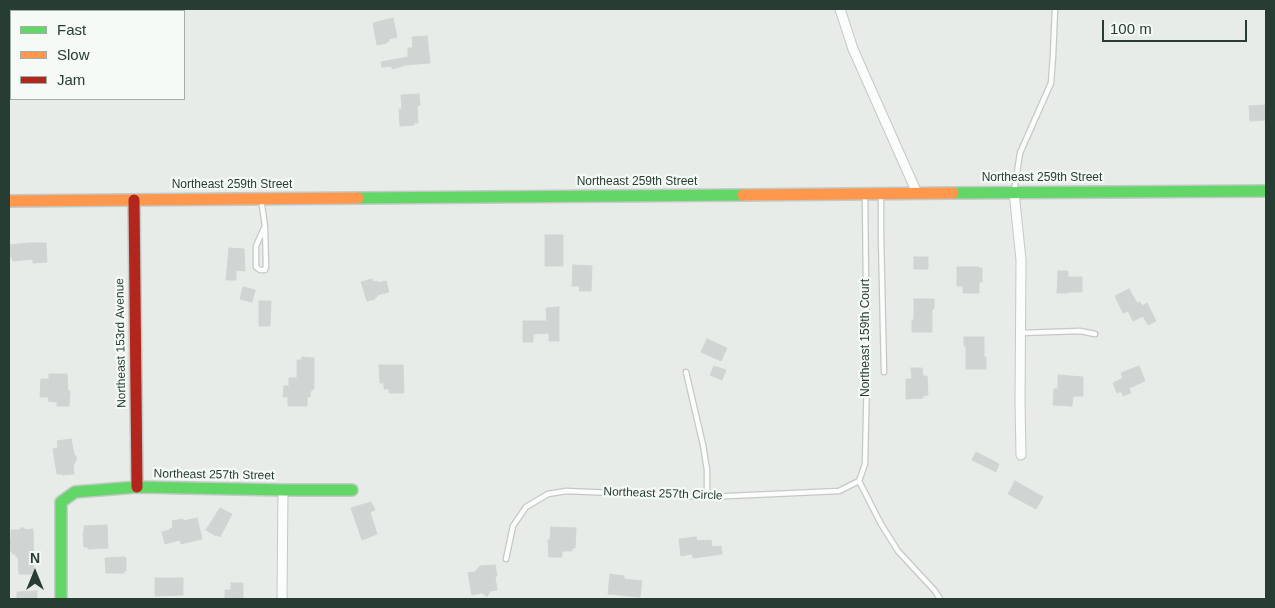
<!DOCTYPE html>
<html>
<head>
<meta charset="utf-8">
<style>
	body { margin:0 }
	#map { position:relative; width:1275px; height:608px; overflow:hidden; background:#e7ece9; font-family:Arial,sans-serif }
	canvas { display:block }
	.frame { position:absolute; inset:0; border:10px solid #273d33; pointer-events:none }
	.legend { position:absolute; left:10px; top:10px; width:175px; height:90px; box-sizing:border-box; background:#f6faf7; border:1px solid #a3aea9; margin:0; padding:6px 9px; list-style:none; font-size:15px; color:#273d33 }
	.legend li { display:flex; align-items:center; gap:10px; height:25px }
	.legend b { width:25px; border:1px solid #a3aea9 }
	.north { position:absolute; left:10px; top:548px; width:50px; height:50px; -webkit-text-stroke:4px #f6faf7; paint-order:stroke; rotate:0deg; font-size:14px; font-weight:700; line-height:20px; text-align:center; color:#273d33 }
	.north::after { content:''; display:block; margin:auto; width:18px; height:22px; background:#273d33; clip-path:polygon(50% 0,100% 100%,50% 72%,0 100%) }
	.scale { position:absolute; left:1102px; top:20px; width:145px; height:22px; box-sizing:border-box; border:2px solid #273d33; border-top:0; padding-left:6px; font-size:15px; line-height:18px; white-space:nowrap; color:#273d33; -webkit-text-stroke:4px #f6faf7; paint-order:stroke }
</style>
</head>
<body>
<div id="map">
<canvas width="1275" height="608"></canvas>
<div class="frame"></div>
<ul class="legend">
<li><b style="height:6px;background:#63d668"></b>Fast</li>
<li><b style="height:6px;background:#ff974d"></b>Slow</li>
<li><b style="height:6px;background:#b3261e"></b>Jam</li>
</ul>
<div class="north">N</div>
<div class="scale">100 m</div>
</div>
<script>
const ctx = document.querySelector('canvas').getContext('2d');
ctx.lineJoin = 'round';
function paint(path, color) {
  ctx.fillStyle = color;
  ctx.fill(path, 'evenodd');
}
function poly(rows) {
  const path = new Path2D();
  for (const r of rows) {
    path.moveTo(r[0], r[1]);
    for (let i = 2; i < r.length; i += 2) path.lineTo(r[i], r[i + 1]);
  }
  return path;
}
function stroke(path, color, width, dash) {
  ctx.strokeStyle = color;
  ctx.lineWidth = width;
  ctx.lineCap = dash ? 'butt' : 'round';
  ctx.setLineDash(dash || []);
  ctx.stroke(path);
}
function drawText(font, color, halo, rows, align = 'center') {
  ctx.font = font + ' Arial,sans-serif';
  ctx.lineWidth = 4.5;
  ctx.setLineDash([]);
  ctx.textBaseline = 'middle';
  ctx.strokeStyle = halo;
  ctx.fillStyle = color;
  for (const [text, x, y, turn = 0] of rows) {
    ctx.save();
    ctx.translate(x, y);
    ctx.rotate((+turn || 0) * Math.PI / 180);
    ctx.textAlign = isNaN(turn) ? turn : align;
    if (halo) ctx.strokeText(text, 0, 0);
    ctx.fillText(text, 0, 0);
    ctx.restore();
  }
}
const building = poly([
	[393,18,397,37,389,39,389,41,387,42,387,43,377,45,373,23,393,18],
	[427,36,430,63,403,65,403,66,392,69,392,66,382,67,381,62,408,57,408,48,413,48,412,37,427,36],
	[419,94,420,105,417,106,418,123,414,123,414,125,400,126,399,109,402,109,401,95,419,94],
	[1266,105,1266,120,1250,121,1249,106,1266,105],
	[545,235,563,235,563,266,545,266,545,235],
	[29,243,46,243,47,262,33,263,33,259,13,261,12,257,9,258,9,245,29,243],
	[229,248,244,249,245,271,236,270,236,280,226,280,229,248],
	[914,257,928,257,928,269,914,269,914,257],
	[573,265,592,266,591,291,579,291,580,286,572,286,573,265],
	[957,267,979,267,979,268,982,268,982,282,979,282,979,293,963,293,963,286,957,286,957,267],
	[1058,271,1068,271,1068,277,1082,277,1082,292,1068,292,1068,293,1057,293,1058,271],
	[372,279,373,282,377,281,377,283,386,281,389,292,377,295,377,297,375,297,375,299,367,301,361,282,372,279],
	[243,287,255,290,252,302,240,299,243,287],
	[1129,289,1137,303,1140,302,1142,306,1147,303,1156,321,1148,325,1143,316,1133,321,1128,311,1123,313,1115,296,1129,289],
	[914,299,934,299,934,309,932,309,932,332,912,332,912,320,914,320,914,299],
	[259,301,271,301,270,326,259,326,259,301],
	[559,307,559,341,549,341,549,333,533,334,533,342,523,342,523,321,547,321,546,308,559,307],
	[964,337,984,337,984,357,986,357,986,369,966,369,966,346,964,346,964,337],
	[707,339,727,348,721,361,701,352,707,339],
	[302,357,314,358,314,389,311,390,310,397,307,397,307,406,288,406,288,397,283,397,284,386,289,386,289,378,297,378,297,360,302,360,302,357],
	[379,365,403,365,404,393,389,393,389,389,384,389,384,383,380,383,379,365],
	[714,366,726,370,722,380,710,375,714,366],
	[1139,366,1145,381,1129,388,1131,393,1123,396,1121,391,1117,393,1113,383,1123,378,1121,373,1139,366],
	[911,368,922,368,923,376,927,376,928,395,923,396,923,398,906,399,906,379,912,379,911,368],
	[49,374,67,374,68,391,70,391,69,406,57,406,57,402,48,401,49,397,40,397,41,379,49,379,49,374],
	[1058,375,1083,377,1083,396,1073,396,1072,406,1053,405,1054,389,1058,389,1058,375],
	[71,439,74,454,77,458,73,466,74,474,62,475,62,474,57,474,53,449,58,448,57,441,71,439],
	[976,452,999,464,996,472,972,460,976,452],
	[1015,481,1043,497,1036,509,1008,494,1015,481],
	[371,502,375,510,370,512,377,534,362,540,351,508,371,502],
	[220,508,232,514,220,537,217,535,216,536,206,530,220,508],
	[197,518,202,539,181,544,180,540,165,544,162,532,170,530,169,529,173,528,172,521,183,519,183,521,197,518],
	[107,525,108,548,88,549,88,547,84,547,83,533,84,533,84,526,107,525],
	[551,527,576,528,575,548,572,548,572,551,562,551,562,557,549,557,548,540,550,540,551,527],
	[21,528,24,528,25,530,33,529,34,574,19,574,18,557,16,557,16,554,12,554,12,551,9,551,9,539,11,539,11,530,19,530,21,528],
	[696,537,697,541,711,540,712,547,721,546,722,554,693,558,692,554,681,556,679,539,696,537],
	[124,557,124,558,126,558,126,571,124,571,124,573,106,573,105,558,124,557],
	[495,565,497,576,495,576,497,590,490,591,487,597,482,593,472,595,468,573,475,572,480,566,495,565],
	[610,574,624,576,624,579,642,581,640,597,608,594,610,574],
	[155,578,183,578,183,595,155,596,155,578],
	[231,583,243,583,243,599,225,599,225,590,231,590,231,583],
	[37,591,37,599,17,599,17,592,37,591]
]);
paint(building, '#d0d4d2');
stroke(building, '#d0d5d2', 1);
const lane = poly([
	[1014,192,1020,153,1051,83,1053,56,1055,9],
	[881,195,881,236,884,372],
	[261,200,263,212,265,227,266,266,265,270,260,270,256,267,256,246,265,226],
	[1021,333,1080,331,1095,334],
	[686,372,703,445,707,470,707,497],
	[859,481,865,464,867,373,865,196],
	[859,481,881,524,898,551,935,591,940,599],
	[506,559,513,526,526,507,548,494,566,491,707,497,839,491,859,481]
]);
const street = poly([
	[840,9,853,49,917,193],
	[1014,192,1021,260,1020,402,1021,455],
	[282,599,283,490]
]);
const fast = poly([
	[953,193,1266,191],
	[358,198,743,195],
	[61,599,61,502,75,492,137,487,283,490,352,490]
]);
const slow = poly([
	[743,195,953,193],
	[9,201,358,198]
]);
const jam = poly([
	[134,200,137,487]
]);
stroke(lane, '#c4c9c6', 7);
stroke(street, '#c4c9c6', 11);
stroke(fast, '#c3c9c6', 14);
stroke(slow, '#c3c9c6', 14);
stroke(jam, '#c3c9c6', 14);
stroke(lane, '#fbfcfc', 4.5);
stroke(street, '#fbfcfc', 9);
stroke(fast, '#63d668', 11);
stroke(slow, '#ff974d', 11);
stroke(jam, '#b3261e', 11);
drawText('12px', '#273d33', '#f6faf7', [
	["Northeast 259th Street",1042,178],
	["Northeast 259th Street",637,182],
	["Northeast 259th Street",232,185],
	["Northeast 159th Court",866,338,-90],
	["Northeast 153rd Avenue",121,343,-91],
	["Northeast 257th Street",214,475,1],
	["Northeast 257th Circle",663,494,2]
]);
</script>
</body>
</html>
